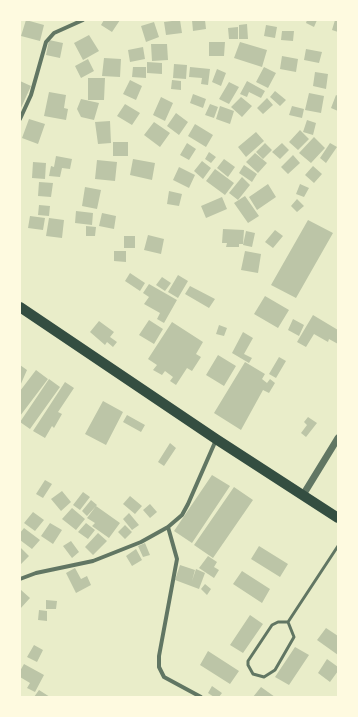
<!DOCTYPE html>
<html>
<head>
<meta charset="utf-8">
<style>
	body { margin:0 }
	#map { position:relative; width:358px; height:717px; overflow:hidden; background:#e9edc9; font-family:Karla,sans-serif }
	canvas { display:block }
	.frame { position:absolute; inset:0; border:21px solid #fefae0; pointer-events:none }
</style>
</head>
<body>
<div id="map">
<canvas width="358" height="717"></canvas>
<div class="frame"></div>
</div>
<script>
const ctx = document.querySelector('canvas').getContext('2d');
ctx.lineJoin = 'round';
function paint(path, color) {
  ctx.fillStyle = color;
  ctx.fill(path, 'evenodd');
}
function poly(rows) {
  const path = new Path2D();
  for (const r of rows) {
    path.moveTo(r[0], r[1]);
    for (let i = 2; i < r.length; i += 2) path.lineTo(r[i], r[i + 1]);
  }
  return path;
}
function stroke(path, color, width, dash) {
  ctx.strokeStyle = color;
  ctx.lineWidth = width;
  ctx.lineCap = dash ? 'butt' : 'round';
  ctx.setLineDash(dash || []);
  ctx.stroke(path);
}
paint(poly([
	[26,20,44,25,40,41,21,36],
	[104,20,120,20,112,32,101,25],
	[180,20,182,33,166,35,164,22],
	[192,20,205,20,206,29,193,31],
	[307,20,317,20,314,27,306,23],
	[335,20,338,20,338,32,332,30],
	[154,22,159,37,146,42,141,26],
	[247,24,248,39,239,39,239,25],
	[266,25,277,27,275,38,264,36],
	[238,27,238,39,229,39,228,28],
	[282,31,294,31,293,41,281,40],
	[89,35,99,51,83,60,74,43],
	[49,40,63,43,60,58,46,55],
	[209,42,225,42,224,56,209,56],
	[240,42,267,50,262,67,234,58],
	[151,44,167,44,168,60,152,61],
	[143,47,145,59,130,62,128,50],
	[306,49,322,52,319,63,304,60],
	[282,56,298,59,296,72,280,69],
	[104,58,121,59,120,77,102,76],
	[88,59,94,71,81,78,75,66],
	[147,62,162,63,162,74,147,73],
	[174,64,187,65,186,79,173,78],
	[133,67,146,67,146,78,132,77],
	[190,67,210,69,208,85,201,84,202,78,189,77],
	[264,67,276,73,268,88,256,82],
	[217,69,226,73,221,86,212,82],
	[315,72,328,74,326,89,313,86],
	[88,78,105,78,104,100,88,100],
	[130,80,142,86,136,100,123,94],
	[172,80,181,81,181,90,171,89],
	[20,81,31,86,20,110],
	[247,81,265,91,261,98,249,92,247,97,240,94],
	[229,82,239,87,229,104,219,99],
	[275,91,286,100,280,106,270,97],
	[49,92,66,95,64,108,68,109,66,120,44,116],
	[309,93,324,96,321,113,305,110],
	[193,94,206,99,203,108,190,103],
	[336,95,338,96,338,111,331,108],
	[161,97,173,103,165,121,153,115],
	[241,97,252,106,242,117,231,107],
	[267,98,273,105,263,114,257,108],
	[81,99,99,103,94,120,81,117,77,109],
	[125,104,140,113,132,125,117,116],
	[210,104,218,107,214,118,205,115],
	[220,106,234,111,230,124,216,119],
	[292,106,304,109,302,118,289,115],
	[176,113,188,122,179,135,167,126],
	[29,119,45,124,38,144,22,138],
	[307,120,316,123,313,135,303,132],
	[110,121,111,143,98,144,95,122],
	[154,122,170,133,160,147,144,135],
	[195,124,213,135,206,147,188,136],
	[300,130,309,139,298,150,289,142],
	[256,132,264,141,246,157,238,147],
	[314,137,325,148,311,163,299,153],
	[113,142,128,142,128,156,113,156],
	[187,143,196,149,189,160,180,155],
	[265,143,272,150,263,159,256,152],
	[282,143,289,150,280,159,272,152],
	[330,143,337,147,326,163,320,158],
	[209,152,216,157,211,163,205,159],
	[255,153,267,163,258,173,246,162],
	[293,155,300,163,288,174,281,167],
	[56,156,72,159,70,169,62,168,60,177,49,176,51,166,54,167],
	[133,159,155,163,152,180,130,175],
	[224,159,235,167,228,177,217,168],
	[97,160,117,162,115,181,95,179],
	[202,161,211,168,203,179,194,171],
	[33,162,46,163,45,179,32,178],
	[244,165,257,174,252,182,239,173],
	[313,166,322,174,314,183,305,175],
	[179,167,195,175,189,188,173,180],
	[215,169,234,183,225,195,206,181],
	[242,177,250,185,238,200,229,193],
	[39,182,53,183,51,197,38,196],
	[268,184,276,197,257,210,249,197],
	[300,184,309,188,304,197,296,194],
	[85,187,101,190,97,209,82,206],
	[169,191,182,194,179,206,167,204],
	[245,196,259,216,248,223,234,203],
	[222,197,227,209,206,218,201,206],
	[297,199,304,206,297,212,291,206],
	[39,205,50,206,49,216,38,215],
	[76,211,93,213,92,225,75,223],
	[102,213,116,216,114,229,99,226],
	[30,216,45,218,43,230,28,228],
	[49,218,64,220,62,238,46,236],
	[308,220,333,233,296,298,271,285],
	[86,226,96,227,95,236,86,236],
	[223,229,244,230,243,244,239,244,239,247,226,247,227,243,222,243],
	[275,230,283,236,273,248,265,242],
	[246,231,255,233,252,247,243,245],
	[148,235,164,239,161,254,144,250],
	[124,236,135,236,135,248,124,248],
	[114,251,126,251,126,262,114,261],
	[245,251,261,254,258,273,241,270],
	[130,273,145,283,140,291,125,281],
	[178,275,188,281,178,298,168,292],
	[162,277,171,283,165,291,156,285],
	[149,284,177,300,164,323,157,319,160,313,144,304,149,297,143,293],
	[190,286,215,299,209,308,185,294],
	[265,296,289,310,278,328,254,314],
	[313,315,338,330,338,344,329,339,328,342,314,334,306,347,297,342],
	[293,319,304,325,299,336,288,330],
	[149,320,163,329,154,344,139,335],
	[99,321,114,332,110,337,117,342,113,347,107,342,105,345,90,332],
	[172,322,203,342,196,354,201,357,192,371,187,368,176,385,170,381,173,377,165,371,162,375,153,370,157,365,148,359],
	[219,325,227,328,224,336,216,334],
	[243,332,253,338,244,354,252,358,249,363,232,353],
	[218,355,236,366,224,386,206,375],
	[279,357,286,361,276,378,269,374],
	[245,362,265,374,262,379,267,383,270,379,275,383,269,393,263,390,241,430,214,413],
	[20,365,27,370,20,386],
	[36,370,48,379,20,416,20,391],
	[49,379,60,387,30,429,20,422],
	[65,382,74,388,58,412,62,414,54,428,52,426,45,438,33,431],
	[103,401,123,412,106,445,85,434],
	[127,415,145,425,141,432,123,422],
	[308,417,317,423,306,437,301,433,307,425,304,422],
	[170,443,176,448,164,466,158,462],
	[212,475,230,486,192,543,174,531],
	[45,480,52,484,43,498,36,494],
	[234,487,253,500,213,558,194,545],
	[62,491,71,502,61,511,51,499],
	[83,492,90,497,80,510,73,505],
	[130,496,142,506,135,514,123,504],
	[91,500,97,505,87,516,82,511],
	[150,504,157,512,150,518,143,510],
	[96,506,120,523,109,538,92,526,95,523,87,518],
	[72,508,85,519,76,530,62,519],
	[33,512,44,520,35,531,24,523],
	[129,513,139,525,132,530,123,519],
	[50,523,62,530,53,544,41,536],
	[86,523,95,530,88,539,78,532],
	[125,525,132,532,125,539,118,532],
	[24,528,40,540,32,549,20,540,20,533],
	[98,533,107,541,93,555,85,547],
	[71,541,79,552,72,558,63,546],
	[145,543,150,555,143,557,138,546],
	[259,546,288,564,280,577,251,559],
	[20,547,29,556,20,565],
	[136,549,142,560,132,566,126,556],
	[208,556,217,562,214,567,219,570,214,578,199,568],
	[180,565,195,570,192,581,196,569,205,573,199,589,175,580],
	[75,568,81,579,87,576,91,585,76,593,66,573],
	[242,571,270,589,262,603,233,584],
	[205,584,211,589,207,595,201,589],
	[21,590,30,598,20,609,20,591],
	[46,600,57,601,56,609,46,609],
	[39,610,47,611,47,621,38,620],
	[250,615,263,624,243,653,230,645],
	[326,628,338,636,338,655,317,640],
	[34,645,43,650,37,662,27,657],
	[295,647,309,655,289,685,275,677],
	[208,651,239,671,230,684,200,665],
	[327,659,338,667,338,671,330,682,318,673],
	[24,664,44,675,35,692,27,688,30,683,20,677,20,671],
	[212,686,222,693,219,697,214,697,208,693],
	[261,687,275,697,253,697],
	[39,690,50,697,34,697]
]), '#bcc5a7');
stroke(poly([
	[278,622,288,622,294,637,275,670,264,677,253,674,248,665,248,661,272,625,278,622],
	[288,622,338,546]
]), '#617663', 3);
stroke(poly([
	[20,119,31,95,46,42,54,33,83,20],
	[168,527,177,559,159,656,159,667,164,677,201,697],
	[20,579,36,573,93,561,141,542,168,527,182,515,188,504,216,440]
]), '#617663', 4);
stroke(poly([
	[303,495,338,438]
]), '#617663', 7);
stroke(poly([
	[20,307,216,439,338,518]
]), '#344e41', 10);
</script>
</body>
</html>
